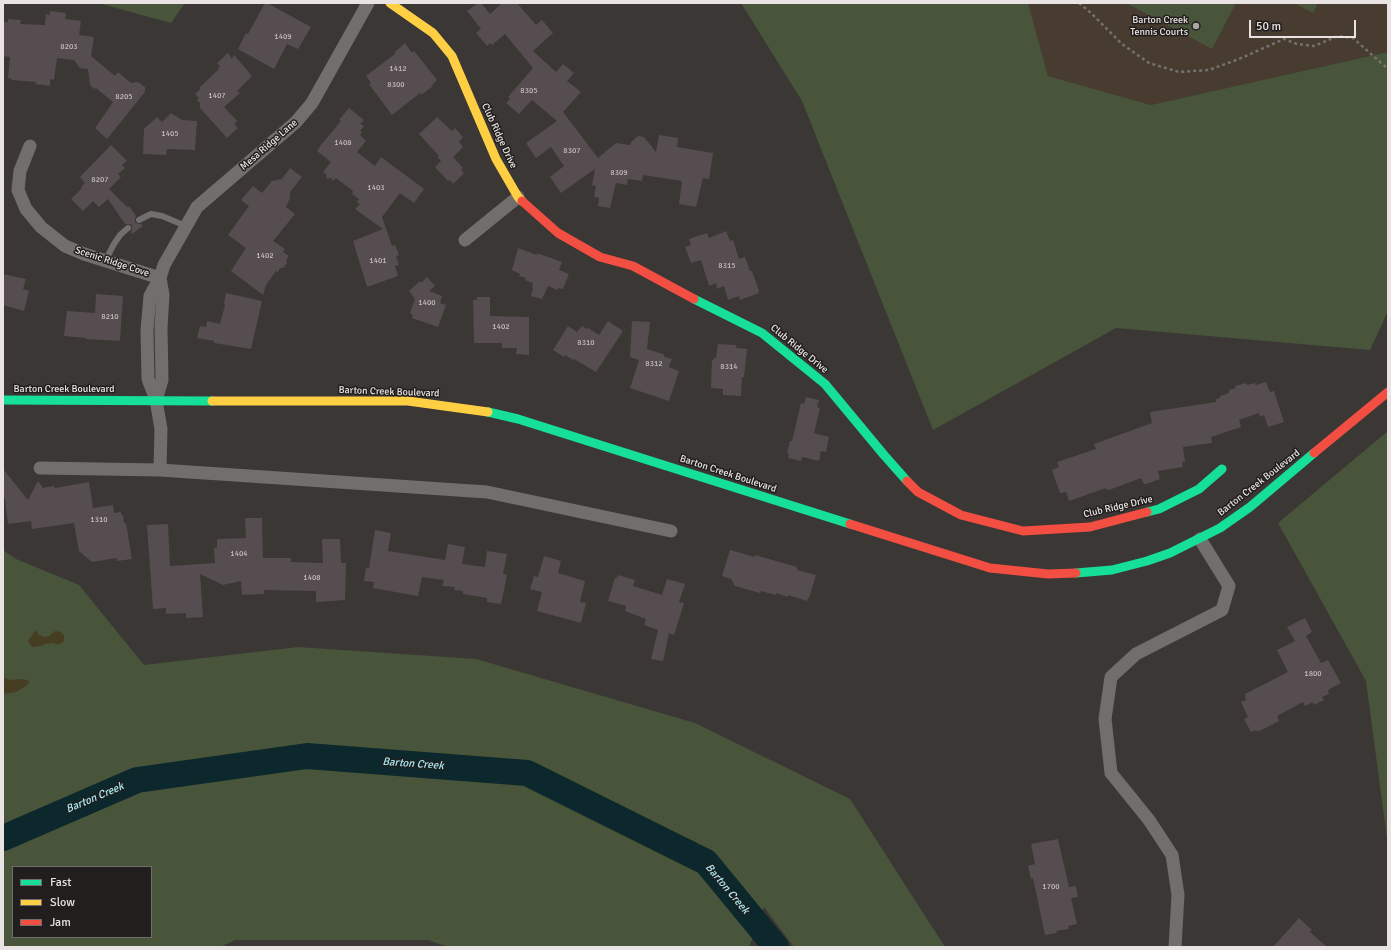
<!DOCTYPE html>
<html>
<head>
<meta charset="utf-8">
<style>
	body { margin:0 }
	#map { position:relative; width:1391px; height:950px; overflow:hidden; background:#3b3735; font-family:Signika,sans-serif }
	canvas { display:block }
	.frame { position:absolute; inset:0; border:4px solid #e9e4e3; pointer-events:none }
	.legend { position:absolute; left:12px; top:866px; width:140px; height:72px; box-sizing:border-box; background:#211e1d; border:1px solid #716d6c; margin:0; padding:5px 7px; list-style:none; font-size:12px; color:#e9e4e3 }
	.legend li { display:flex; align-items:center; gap:8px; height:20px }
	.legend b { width:20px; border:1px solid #716d6c }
	.scale { position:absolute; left:1249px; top:20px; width:107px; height:18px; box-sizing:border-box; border:2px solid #e9e4e3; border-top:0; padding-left:5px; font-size:12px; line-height:14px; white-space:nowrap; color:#e9e4e3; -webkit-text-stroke:3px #211e1d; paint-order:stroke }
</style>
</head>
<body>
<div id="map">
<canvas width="1391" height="950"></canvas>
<div class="frame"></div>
<ul class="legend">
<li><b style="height:5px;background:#16e098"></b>Fast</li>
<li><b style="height:5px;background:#ffcf43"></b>Slow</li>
<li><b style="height:5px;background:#f24e42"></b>Jam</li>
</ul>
<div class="scale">50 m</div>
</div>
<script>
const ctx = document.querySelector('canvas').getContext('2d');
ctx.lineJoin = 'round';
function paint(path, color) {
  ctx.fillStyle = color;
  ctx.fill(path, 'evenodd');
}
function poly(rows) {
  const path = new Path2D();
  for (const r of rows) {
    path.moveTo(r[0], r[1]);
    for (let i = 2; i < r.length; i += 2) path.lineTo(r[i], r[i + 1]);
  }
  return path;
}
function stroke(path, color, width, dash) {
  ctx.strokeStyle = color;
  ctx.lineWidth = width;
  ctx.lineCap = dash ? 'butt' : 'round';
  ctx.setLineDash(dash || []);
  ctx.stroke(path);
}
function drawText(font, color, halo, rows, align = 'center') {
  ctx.font = font + ' Signika,sans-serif';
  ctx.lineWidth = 3;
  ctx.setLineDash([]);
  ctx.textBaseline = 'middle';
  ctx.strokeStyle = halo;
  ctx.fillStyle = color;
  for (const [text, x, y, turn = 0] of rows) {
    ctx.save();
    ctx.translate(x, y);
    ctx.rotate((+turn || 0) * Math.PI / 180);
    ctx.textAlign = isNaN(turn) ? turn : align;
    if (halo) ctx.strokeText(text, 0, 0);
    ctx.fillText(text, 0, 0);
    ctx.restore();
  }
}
paint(poly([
	[1028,3,1388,3,1388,52,1151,105,1048,76]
]), '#473c2f');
paint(poly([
	[98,3,185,3,171,23],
	[741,3,1028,3,1048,76,1151,105,1388,52,1388,311,1370,350,1116,328,933,430,802,101],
	[1126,3,1236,3,1212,49],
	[1294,3,1318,3,1313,13],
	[1388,431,1388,846,1366,681,1278,523],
	[3,550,16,559,79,585,144,665,298,647,476,659,695,723,850,799,945,947,794,947,764,907,749,947,448,947,428,940,235,940,220,947,3,947],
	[13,867,151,867,151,937,13,937]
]), '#48553a');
paint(poly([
	[37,631,39,635,45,637,49,636,55,631,61,632,64,635,64,641,58,645,53,643,45,644,42,646,32,647,28,641,34,632],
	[3,677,10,680,21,679,27,680,30,682,26,686,16,692,3,694]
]), '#463e22');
stroke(poly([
	[3,838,137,780,307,756,527,773,706,862,776,947]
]), '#0c282c', 26);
paint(poly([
	[265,3,267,3,311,27,298,49,287,44,274,69,238,49,246,33,248,34],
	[478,3,481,3,490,14,502,3,517,3,536,25,542,20,553,33,533,51,556,72,563,64,574,73,567,81,581,92,563,112,598,158,616,143,630,145,631,142,638,136,644,137,656,152,659,135,678,138,677,147,713,153,709,179,703,178,696,207,679,204,682,181,643,175,642,181,628,179,627,185,616,183,610,208,598,206,599,198,594,197,596,186,592,185,595,169,561,193,550,177,564,166,551,147,536,158,526,143,557,121,532,100,519,114,506,103,510,99,508,97,533,68,505,34,492,45,490,43,487,46,476,33,481,29,467,11],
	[50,11,66,13,65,19,81,21,79,35,94,37,91,56,115,76,118,72,131,83,138,82,145,87,145,92,107,139,95,128,113,102,96,88,94,89,90,85,88,69,80,68,74,60,57,58,54,80,50,79,50,86,35,84,36,82,12,80,12,79,8,78,10,57,3,56,3,22,8,22,8,19,21,20,20,24,45,25,46,14,50,15],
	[405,43,412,53,414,51,437,80,432,85,433,86,421,95,420,93,392,115,369,84,371,83,366,76,395,54,394,53],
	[228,53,232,59,234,55,252,76,237,91,240,93,224,107,237,121,234,124,238,128,227,138,200,108,200,103,197,100,199,98,195,94,201,89,199,88,219,69,218,68,220,66,217,63],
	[349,108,364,120,360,124,364,126,360,131,362,132,360,135,366,141,357,152,375,166,381,157,424,189,414,203,400,193,382,217,392,246,395,245,399,255,396,256,399,265,395,266,398,276,367,287,353,241,383,229,355,209,360,204,357,202,359,199,352,194,353,191,336,178,333,181,331,178,327,179,326,174,323,172,331,162,317,151,320,146,341,121,339,120],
	[171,113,182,120,197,121,195,150,167,149,166,155,143,154,144,129,157,117,162,122],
	[437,117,452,131,455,128,463,137,459,142,463,147,453,157,463,168,461,170,464,173,453,184,450,180,448,181,435,167,441,161,437,157,439,156,419,134],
	[111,145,127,161,122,165,125,168,118,174,121,177,109,189,127,207,129,206,136,216,135,219,135,222,138,224,141,224,143,226,132,234,131,232,132,229,132,225,129,224,125,224,108,199,99,207,93,201,83,211,71,199,82,188,81,187,85,183,80,177],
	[290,168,302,177,290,192,290,198,286,207,295,214,273,241,285,249,283,252,289,256,286,260,287,263,283,268,280,268,278,272,276,271,266,285,263,295,231,271,246,248,228,235,249,206,241,200,253,186,262,193,272,181,282,179],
	[726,231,730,241,733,240,739,259,745,257,750,271,752,271,759,291,758,291,759,293,740,300,739,296,728,300,724,286,717,289,716,283,709,286,701,260,691,263,685,247,691,245,689,239,707,233,709,238],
	[518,248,537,255,537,253,562,262,559,270,569,274,563,289,558,288,558,290,548,286,542,299,531,296,533,288,532,287,533,283,525,280,526,278,519,276,520,274,512,270],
	[3,274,26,279,23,289,29,291,24,311,3,305],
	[427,277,435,286,429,291,442,296,440,303,446,305,438,327,412,318,413,315,410,313,415,299,409,291,420,281,421,283],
	[226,293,262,301,251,349,214,343,214,341,197,338,200,326,206,327,207,321,220,324,225,305,224,303],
	[96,294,123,296,120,341,86,339,86,338,64,336,67,311,95,313],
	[477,297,490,297,490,316,529,317,529,355,516,354,517,348,502,348,502,343,474,343,473,300,477,300],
	[608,321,623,331,596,372,574,359,573,360,565,355,564,357,553,350,568,326,577,332,582,326,587,329,588,328,599,335],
	[632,321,650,322,647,349,663,354,665,357,672,359,669,367,679,371,669,401,630,388,639,360,630,357],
	[718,344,736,345,736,348,747,349,744,377,742,377,741,396,723,395,723,389,711,388,712,360,713,360,714,358,716,358],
	[1266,382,1270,392,1274,391,1284,422,1268,427,1264,415,1260,417,1259,413,1239,420,1241,427,1211,437,1212,443,1183,447,1185,462,1182,462,1183,467,1158,471,1160,479,1146,484,1144,484,1141,478,1109,490,1109,489,1106,490,1106,488,1069,501,1066,492,1060,493,1052,470,1059,467,1057,462,1096,449,1094,444,1152,423,1150,412,1216,402,1216,399,1220,398,1220,396,1229,393,1229,390,1236,388,1235,386,1246,383,1247,385,1255,383,1256,385],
	[806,397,819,400,817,407,820,408,814,433,829,437,826,452,821,451,819,461,802,457,801,461,788,458,789,453,787,453,790,441,792,441,801,403,804,404],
	[3,469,28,500,38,481,43,488,54,486,55,488,89,482,93,508,113,505,114,513,121,512,121,515,123,515,124,523,126,523,132,559,117,561,117,558,92,562,79,551,74,523,32,529,31,521,8,524,5,499,3,497],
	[245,518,262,518,263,558,291,558,291,562,323,563,322,539,340,539,341,563,346,563,345,600,316,602,316,591,264,590,264,594,242,595,241,581,223,585,200,574,203,617,186,618,186,613,166,614,166,608,153,609,147,525,168,524,170,566,215,563,214,548,217,548,217,539,246,538],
	[375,530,391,533,388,551,445,560,448,544,465,547,462,564,485,567,487,551,507,554,503,574,507,575,501,604,487,602,487,598,463,594,463,591,454,590,455,587,442,586,444,580,422,577,418,596,373,588,374,582,364,581,366,568,369,568],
	[730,550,755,557,755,555,797,567,797,570,816,575,809,598,808,598,807,601,788,595,788,597,776,593,776,595,761,591,760,593,735,586,731,579,722,576],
	[544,556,561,561,558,573,585,581,580,602,586,603,581,623,537,611,542,592,530,589,534,576,538,577],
	[618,575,635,580,633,586,662,595,667,579,685,584,679,602,684,603,674,635,669,633,663,661,651,659,658,630,644,625,646,619,625,611,626,606,608,601,615,578,616,579],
	[1305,618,1312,632,1306,636,1321,663,1328,660,1341,683,1328,690,1329,694,1322,697,1324,700,1314,705,1313,702,1305,706,1303,702,1277,716,1279,721,1260,731,1259,730,1257,732,1256,730,1251,732,1244,719,1248,717,1241,702,1246,700,1245,696,1246,696,1245,694,1288,672,1277,650,1295,641,1287,627],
	[1058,839,1069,887,1076,886,1078,897,1071,898,1077,924,1068,926,1069,929,1056,931,1057,933,1045,935,1033,878,1031,879,1028,866,1035,864,1031,844],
	[1299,918,1312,930,1310,932,1327,947,1273,947]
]), '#564d50');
stroke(poly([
	[1079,3,1091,13,1122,44,1149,63,1179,72,1209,70,1239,59,1284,39,1297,44,1314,46,1338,36,1353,38,1388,69]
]), '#747271', 2.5, [3, 3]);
stroke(poly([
	[139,220,151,214,162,216,186,226],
	[105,261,114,244,120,235,128,228]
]), '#716e6d', 6);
stroke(poly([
	[30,146,20,171,18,190,26,209,41,227,65,246,84,254,160,278],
	[465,240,518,197],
	[156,400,162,380,161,328,163,295,160,278],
	[40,468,160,470,487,492,671,531],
	[160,470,161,429,156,400,148,379,147,330,150,296,160,278,164,265,197,207,296,122,312,103,368,3],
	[1175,947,1178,895,1172,855,1149,820,1111,773,1105,719,1111,677,1136,654,1222,610,1229,586,1200,539]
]), '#716e6d', 13);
stroke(poly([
	[694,299,762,333,825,384,884,455,907,481],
	[3,400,212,401],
	[488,412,518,419,850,524],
	[1147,512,1159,509,1199,489,1222,469],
	[1076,573,1112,570,1147,561,1170,553,1220,528,1250,507,1314,453]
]), '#16e098', 9);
stroke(poly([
	[390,3,433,33,452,56,496,159,518,197,522,201],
	[212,401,408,401,488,412]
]), '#ffcf43', 9);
stroke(poly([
	[522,201,558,233,600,257,633,266,694,299],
	[1314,453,1388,392],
	[907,481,918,492,961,515,1023,531,1090,527,1147,512],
	[850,524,990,568,1048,574,1076,573]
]), '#f24e42', 9);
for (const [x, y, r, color] of [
	[1196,26,4,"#aca7a6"]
]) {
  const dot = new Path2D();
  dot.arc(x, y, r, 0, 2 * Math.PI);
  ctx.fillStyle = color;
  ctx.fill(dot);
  stroke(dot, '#211e1d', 1.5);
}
drawText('8px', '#c4bebe', null, [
	["1409",283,37],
	["8203",69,47],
	["1412",398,69],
	["8300",396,85],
	["8305",529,91],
	["1407",217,96],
	["8205",124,97],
	["1405",170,134],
	["1408",343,143],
	["8307",572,151],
	["8309",619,173],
	["8207",100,180],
	["1403",376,188],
	["1402",265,256],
	["1401",378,261],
	["8315",727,266],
	["1400",427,303],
	["8210",110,317],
	["1402",501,327],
	["8310",586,343],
	["8312",654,364],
	["8314",729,367],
	["1310",99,520],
	["1404",239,554],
	["1408",312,578],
	["1800",1313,674],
	["1700",1051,887]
]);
drawText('10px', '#e9e4e3', '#211e1d', [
	["Barton Creek",1188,20],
	["Tennis Courts",1188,32]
], 'right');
drawText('10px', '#e9e4e3', '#211e1d', [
	["Club Ridge Drive",499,136,65],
	["Mesa Ridge Lane",269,145,-41],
	["Scenic Ridge Cove",112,262,18],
	["Club Ridge Drive",799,349,39],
	["Barton Creek Boulevard",64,389],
	["Barton Creek Boulevard",389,392,2],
	["Barton Creek Boulevard",728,474,18],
	["Barton Creek Boulevard",1259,483,-38],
	["Club Ridge Drive",1118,507,-13]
]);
drawText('italic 11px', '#a4ebf9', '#211e1d', [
	["Barton Creek",413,764,4],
	["Barton Creek",95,798,-23],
	["Barton Creek",727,889,50]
]);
</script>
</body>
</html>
